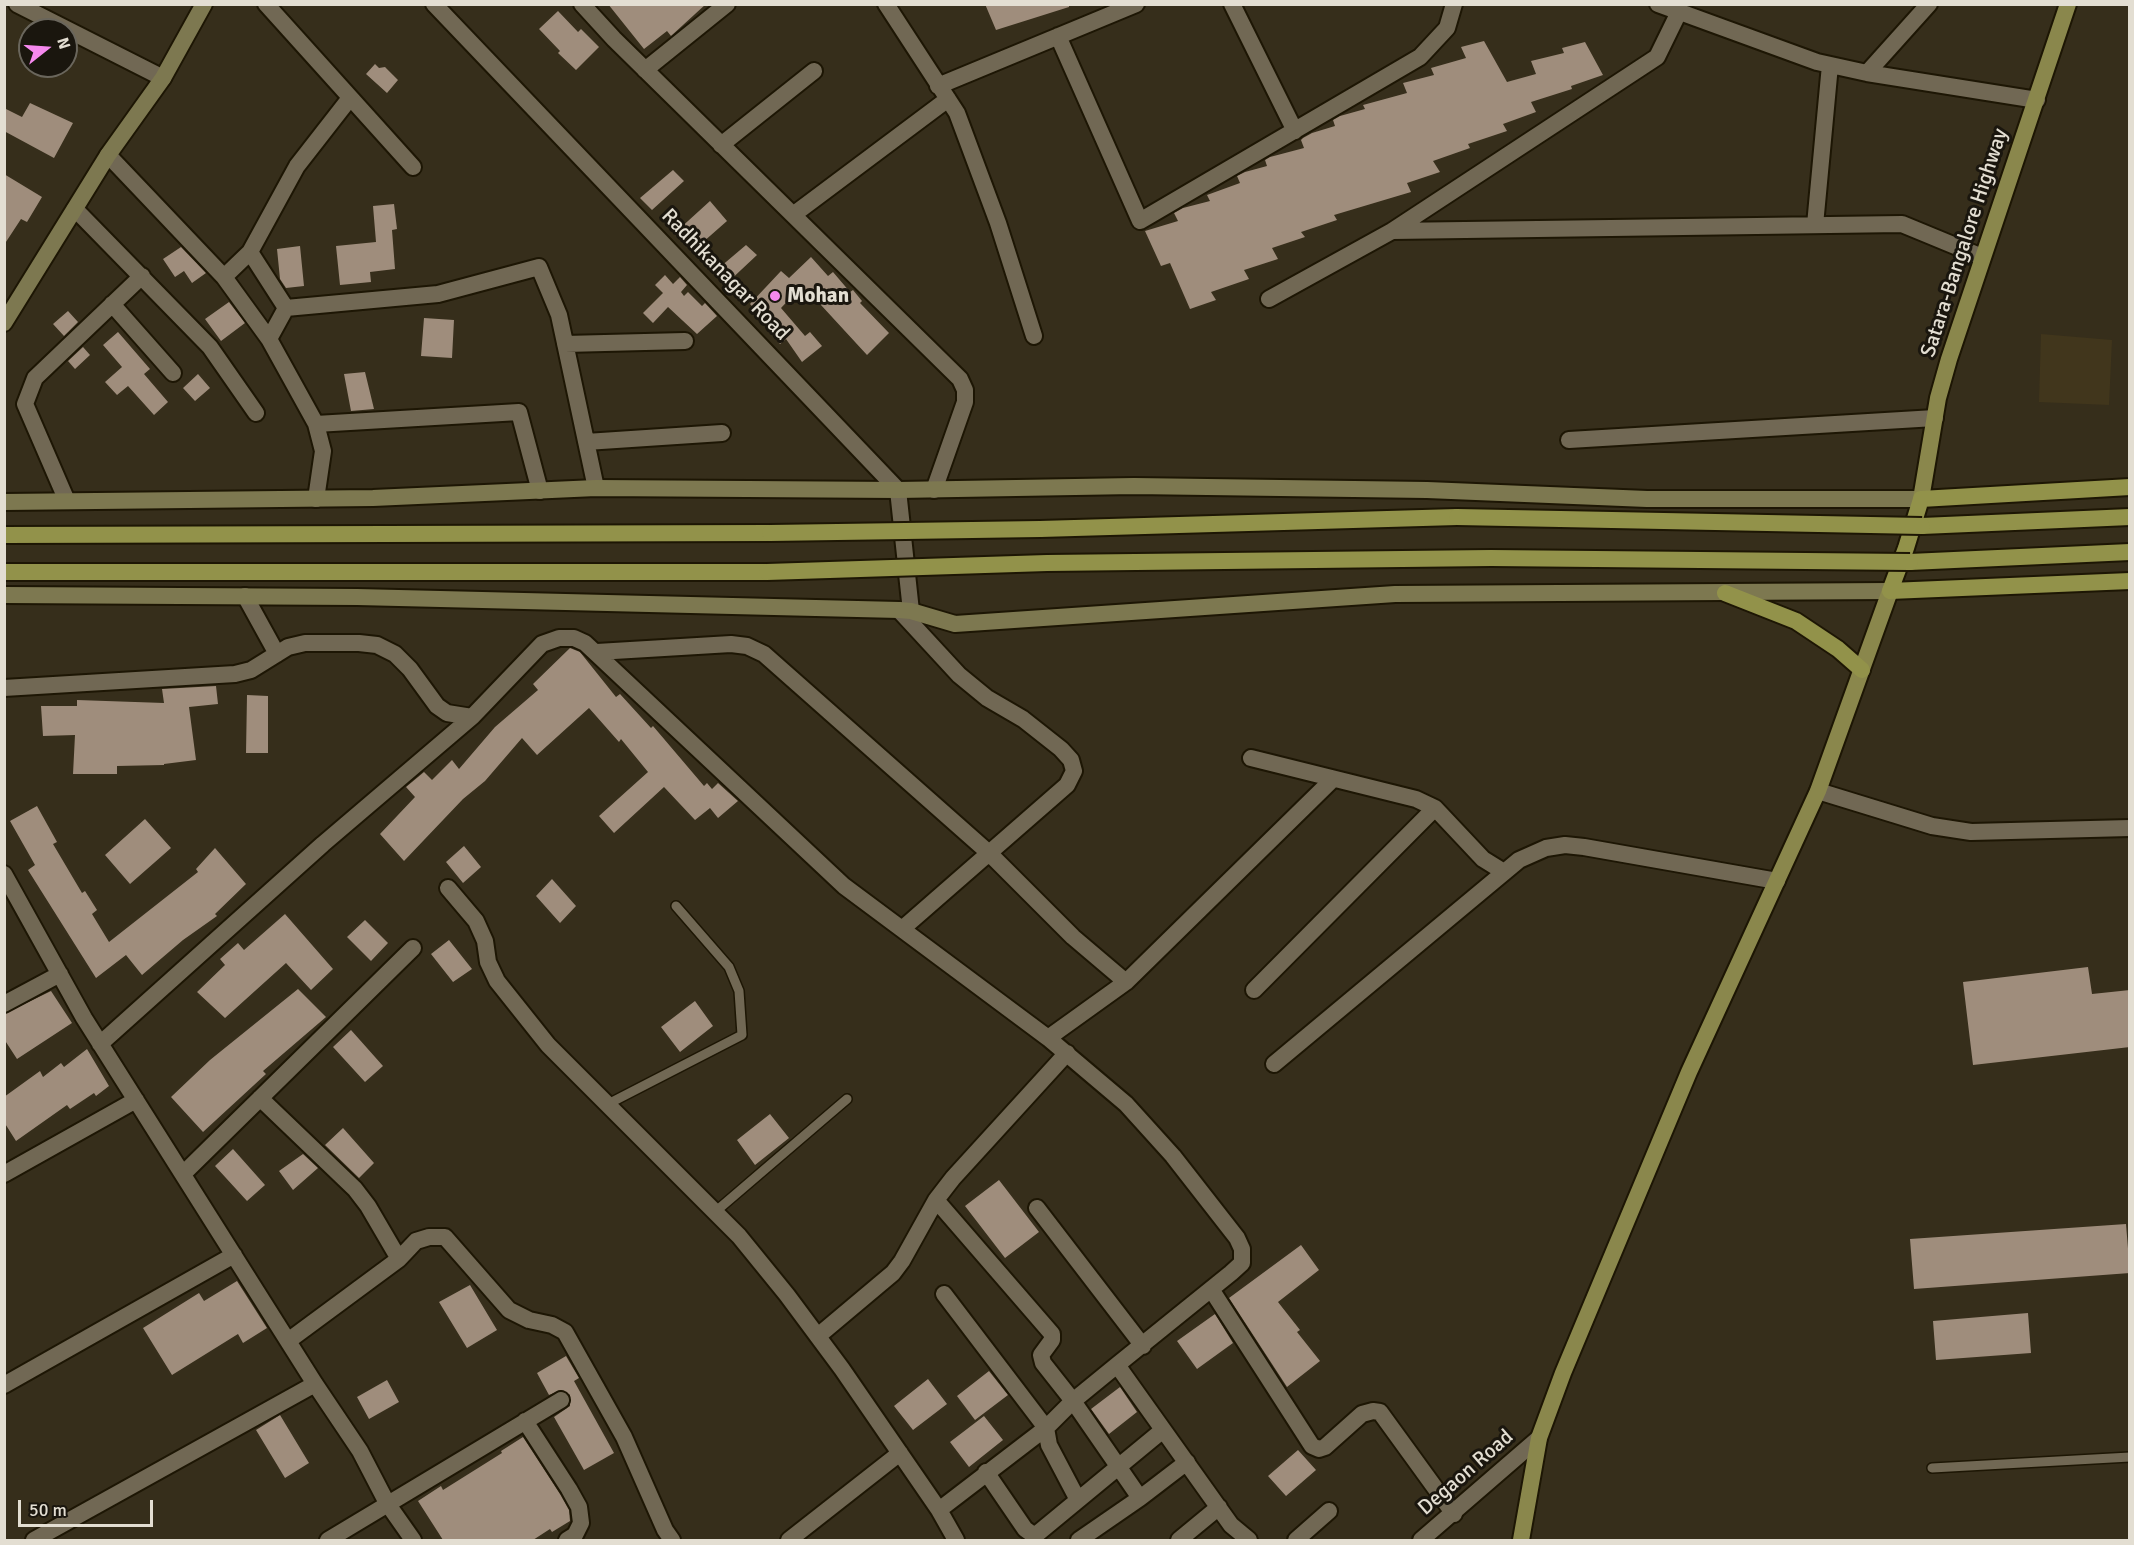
<!DOCTYPE html>
<html>
<head>
<meta charset="utf-8">
<style>
	body { margin:0 }
	#map { position:relative; width:2134px; height:1545px; overflow:hidden; background:#362e1b; font-family:Signika,sans-serif }
	canvas { display:block }
	.frame { position:absolute; inset:0; border:6px solid #e3ded2; pointer-events:none }
	.north { position:absolute; left:18px; top:18px; width:60px; height:60px; box-sizing:border-box; background:#1a160e; border:2px solid #6a665c; border-radius:50%; rotate:73deg; font-size:16px; font-weight:700; line-height:24px; text-align:center; color:#e3ded2 }
	.north::after { content:''; display:block; margin:auto; width:21px; height:27px; background:#f689ee; clip-path:polygon(50% 0,100% 100%,50% 72%,0 100%) }
	.scale { position:absolute; left:18px; top:1500px; width:135px; height:27px; box-sizing:border-box; border:3px solid #e3ded2; border-top:0; padding-left:8px; font-size:18px; line-height:21px; white-space:nowrap; color:#e3ded2; -webkit-text-stroke:4px #1a160e; paint-order:stroke }
</style>
</head>
<body>
<div id="map">
<canvas width="2134" height="1545"></canvas>
<div class="frame"></div>
<div class="north">N</div>
<div class="scale">50 m</div>
</div>
<script>
const ctx = document.querySelector('canvas').getContext('2d');
ctx.lineJoin = 'round';
function paint(path, color) {
  ctx.fillStyle = color;
  ctx.fill(path, 'evenodd');
}
function poly(rows) {
  const path = new Path2D();
  for (const r of rows) {
    path.moveTo(r[0], r[1]);
    for (let i = 2; i < r.length; i += 2) path.lineTo(r[i], r[i + 1]);
  }
  return path;
}
function stroke(path, color, width, dash) {
  ctx.strokeStyle = color;
  ctx.lineWidth = width;
  ctx.lineCap = dash ? 'butt' : 'round';
  ctx.setLineDash(dash || []);
  ctx.stroke(path);
}
function drawText(font, color, halo, rows, align = 'center') {
  ctx.font = font + ' Signika,sans-serif';
  ctx.lineWidth = 6;
  ctx.setLineDash([]);
  ctx.textBaseline = 'middle';
  ctx.strokeStyle = halo;
  ctx.fillStyle = color;
  for (const [text, x, y, turn = 0] of rows) {
    ctx.save();
    ctx.translate(x, y);
    ctx.rotate((+turn || 0) * Math.PI / 180);
    ctx.textAlign = isNaN(turn) ? turn : align;
    if (halo) ctx.strokeText(text, 0, 0);
    ctx.fillText(text, 0, 0);
    ctx.restore();
  }
}
paint(poly([
	[2041,334,2112,340,2109,405,2039,402]
]), '#41361c');
paint(poly([
	[608,4,706,4,671,36,667,31,644,49],
	[985,4,1069,4,1069,7,996,30],
	[558,11,578,32,581,29,599,47,576,70,558,53,560,51,539,29],
	[1484,41,1507,82,1536,74,1531,61,1564,53,1562,48,1585,42,1603,75,1571,86,1572,89,1531,102,1536,112,1503,124,1507,131,1468,144,1470,148,1433,161,1440,172,1407,183,1411,192,1334,215,1337,220,1301,232,1305,237,1272,248,1278,259,1244,270,1249,279,1211,292,1216,300,1190,309,1170,263,1161,266,1145,231,1178,221,1174,213,1183,208,1210,201,1207,195,1240,183,1237,176,1245,172,1267,166,1265,160,1270,157,1304,148,1301,140,1303,138,1312,133,1335,126,1333,120,1340,116,1365,109,1363,105,1407,93,1403,83,1434,75,1431,68,1466,58,1461,47],
	[375,64,379,68,385,67,398,80,387,93,366,74],
	[30,103,73,123,54,158,4,131,4,108,22,117],
	[673,170,684,181,652,210,640,198],
	[4,174,42,197,27,222,21,219,4,245],
	[710,201,727,221,694,250,677,231],
	[394,204,397,229,392,230,395,269,370,272,371,282,340,285,336,246,376,242,373,206],
	[746,245,757,255,725,285,713,273],
	[300,246,304,286,286,288,280,279,277,249],
	[181,247,206,273,192,283,184,271,175,277,163,259],
	[811,257,828,276,833,272,850,292,853,290,862,301,860,303,889,333,867,355,809,292,807,293,801,287,781,308,805,336,810,332,822,346,802,362,786,339,780,344,767,328,770,325,750,304,781,271,789,278],
	[665,275,673,284,680,277,687,285,681,292,684,296,688,292,702,306,705,303,717,316,697,334,668,307,653,323,643,313,663,293,655,285],
	[229,302,245,323,221,341,205,319],
	[68,311,78,322,64,336,53,324],
	[424,318,454,320,452,358,421,356],
	[118,332,150,369,144,374,168,402,154,415,128,386,117,395,105,382,122,367,103,345],
	[83,347,90,355,75,369,68,361],
	[365,372,374,409,351,411,344,374],
	[198,374,210,388,195,401,183,388],
	[570,648,580,652,616,697,620,694,651,728,653,726,704,786,707,783,712,789,718,783,738,801,718,818,710,808,695,820,664,787,614,833,599,816,648,772,621,739,619,742,589,708,537,755,522,738,485,781,463,799,404,861,380,834,415,797,406,787,424,772,432,780,452,760,459,769,495,727,538,690,533,684],
	[216,686,218,704,189,707,196,760,164,764,164,765,117,766,117,774,73,774,75,735,43,736,41,706,77,706,77,700,164,703,162,689],
	[247,695,268,696,268,753,246,753],
	[37,806,57,842,53,844,82,893,85,891,97,910,92,914,109,942,198,872,196,869,215,848,246,884,215,914,217,916,183,940,142,975,126,955,96,978,28,870,35,865,10,821],
	[145,819,171,848,130,884,105,855],
	[464,846,481,867,463,883,446,862],
	[552,879,576,906,560,923,536,896],
	[285,914,333,969,311,990,286,963,225,1018,197,992,225,965,220,959,238,943,244,950],
	[365,920,388,943,371,961,347,937],
	[449,940,472,969,453,982,431,954],
	[2088,967,2092,994,2130,990,2130,1047,1973,1065,1963,982],
	[298,989,326,1017,263,1071,266,1074,203,1132,171,1097,210,1060],
	[51,991,72,1023,17,1059,4,1039,4,1014],
	[695,1001,713,1026,680,1052,661,1027],
	[351,1030,383,1066,365,1082,333,1047],
	[87,1049,109,1086,96,1096,94,1093,70,1109,67,1105,16,1141,4,1122,4,1097,40,1071,43,1077,61,1063,64,1067],
	[770,1114,789,1138,755,1165,737,1140],
	[343,1128,374,1163,359,1178,325,1145],
	[233,1149,265,1185,247,1201,215,1166],
	[303,1154,318,1168,293,1190,279,1171],
	[999,1180,1039,1232,1005,1258,965,1206],
	[2126,1224,2130,1273,1914,1289,1910,1239],
	[1301,1245,1319,1270,1278,1302,1300,1330,1297,1332,1320,1361,1287,1387,1229,1298],
	[237,1281,267,1328,243,1343,238,1334,172,1375,143,1328,199,1293,204,1301],
	[470,1285,497,1330,467,1348,439,1302],
	[2028,1313,2031,1353,1936,1360,1933,1321],
	[1215,1314,1233,1343,1197,1369,1177,1341],
	[566,1356,579,1378,574,1381,614,1453,584,1470,554,1417,570,1406,570,1395,561,1390,549,1395,537,1373],
	[989,1371,1008,1395,975,1420,957,1396],
	[928,1379,947,1404,913,1430,894,1406],
	[387,1380,399,1402,369,1419,357,1397],
	[1120,1387,1137,1412,1109,1434,1091,1409],
	[280,1415,309,1463,285,1478,256,1430],
	[984,1416,1003,1440,969,1467,950,1442],
	[523,1437,560,1494,569,1510,570,1521,552,1532,550,1529,533,1540,443,1540,418,1501,441,1486,443,1490,502,1453,501,1451],
	[1298,1450,1316,1470,1286,1496,1268,1476]
]), '#9f8d7c');
const service = poly([
	[608,1104,742,1035,739,991,729,967,676,906],
	[715,1212,847,1099],
	[1932,1468,2130,1457]
]);
const minor = poly([
	[17,4,163,78],
	[266,4,413,167],
	[434,4,898,490,911,611],
	[582,4,614,39,960,379,965,390,965,402,934,490],
	[886,4,957,113,998,223,1034,336],
	[1232,4,1295,131],
	[1658,4,1817,62,1867,73,2037,100],
	[1679,12,1657,57,1392,231,1902,224,1982,257],
	[1058,36,1140,221,1420,57,1447,28,1454,4],
	[645,70,727,4],
	[1867,73,1929,4],
	[938,86,1136,4],
	[721,145,814,71],
	[108,155,224,277,269,339,316,424,323,451,316,499],
	[75,209,210,347,256,413],
	[793,215,948,99],
	[1815,225,1830,65],
	[250,252,286,308],
	[224,277,250,252,297,166,350,98],
	[1269,299,1392,231],
	[112,304,173,373],
	[269,339,286,308,438,294,539,267,559,315,596,488],
	[565,344,685,341],
	[316,424,519,412,540,491],
	[1569,440,1935,418],
	[586,442,722,433],
	[67,501,25,404,35,378,142,276],
	[245,596,277,654],
	[899,610,959,675,987,698,1023,719,1061,749,1071,760,1074,771,1067,785,902,929],
	[597,652,731,644,747,646,764,654,989,853,1073,937,1126,982],
	[4,688,235,674,251,670,288,647,305,643,359,643,377,645,395,654,410,669,437,706,447,713,472,717],
	[1251,758,1416,799,1435,808,1483,859,1504,872],
	[1818,791,1932,826,1971,832,2130,828],
	[4,874,84,1018,315,1384,360,1451,387,1503,413,1540],
	[448,888,476,921,485,941,488,962,497,981,548,1045,739,1236,787,1295,842,1369,939,1510,956,1540],
	[1254,990,1435,808],
	[4,1004,60,974],
	[1048,1038,1126,982,1332,780],
	[100,1044,323,844,472,717,542,644,559,638,574,638,585,643,844,886,1048,1038,1126,1104,1173,1156,1237,1238,1242,1249,1242,1263,1231,1273,1117,1365,1073,1401,1046,1428,939,1510],
	[1274,1064,1519,860,1546,848,1565,845,1584,847,1777,881],
	[260,1098,355,1189,368,1206,399,1259],
	[4,1174,136,1100],
	[183,1174,413,948],
	[936,1200,1052,1334,1052,1340,1041,1355,1043,1363,1073,1401,1140,1498],
	[1037,1208,1143,1346],
	[1211,1289,1312,1446,1319,1449,1325,1447,1362,1414,1373,1411,1380,1412,1454,1514],
	[944,1294,1046,1428,1049,1445,1078,1500],
	[818,1336,893,1273,902,1261,936,1200,953,1178,1067,1053],
	[288,1341,399,1259,416,1241,429,1237,445,1237,509,1310,529,1320,552,1325,565,1332,624,1437,665,1530,672,1540],
	[1117,1365,1231,1525,1249,1540],
	[4,1385,234,1255],
	[525,1421,569,1489,579,1507,581,1523,575,1535,567,1540],
	[986,1472,1025,1529,1032,1534,1037,1534,1163,1430],
	[34,1540,315,1384],
	[328,1540,561,1400],
	[789,1540,900,1453],
	[1079,1540,1140,1498,1187,1462],
	[1179,1540,1219,1507],
	[1296,1540,1329,1511]
]);
const tertiary = poly([
	[1421,1540,1539,1438]
]);
const secondary = poly([
	[4,323,108,155,163,78,204,4],
	[4,502,373,498,596,488,898,490,1134,486,1427,490,1647,499,1921,499],
	[4,595,357,597,899,610,911,611,955,624,1395,594,1890,591]
]);
const primary = poly([
	[1921,499,1938,398,1949,359,2068,4],
	[1521,1540,1539,1438,1563,1373,1689,1072,1818,791,1890,591]
]);
const trunk = poly([
	[2130,487,1921,499,1906,548,1890,591,2130,581],
	[1922,526,2130,517],
	[1040,529,1457,517],
	[4,535,770,533],
	[1910,562,2130,552],
	[4,572,767,572],
	[1725,593,1796,621,1838,649,1862,670]
]);
stroke(service, '#1d1604', 12);
stroke(minor, '#1d1604', 20);
stroke(tertiary, '#1d1604', 20);
stroke(secondary, '#1d1604', 20);
stroke(primary, '#1d1604', 20);
stroke(trunk, '#1d1604', 20);
stroke(service, '#716854', 9);
stroke(minor, '#716854', 16);
stroke(tertiary, '#716854', 16);
stroke(secondary, '#7d7850', 16);
stroke(primary, '#8a874c', 16);
stroke(trunk, '#92924a', 16);
const trunkBridge = poly([
	[1457,517,1922,526],
	[770,533,1040,529],
	[767,572,1047,563,1491,558,1910,562]
]);
stroke(trunkBridge, '#1d1604', 20, []);
stroke(trunkBridge, '#92924a', 16);
for (const [x, y, r, color] of [
	[775,296,6,"#f689ee"]
]) {
  const dot = new Path2D();
  dot.arc(x, y, r, 0, 2 * Math.PI);
  ctx.fillStyle = color;
  ctx.fill(dot);
  stroke(dot, '#1a160e', 2);
}
drawText('21px', '#e3ded2', '#1a160e', [
	["Satara-Bangalore Highway",1965,243,-72],
	["Radhikanagar Road",725,275,46],
	["Degaon Road",1466,1473,-41]
]);
drawText('bold 21px', '#e3ded2', '#1a160e', [
	["Mohan",787,296]
], 'left');
</script>
</body>
</html>
